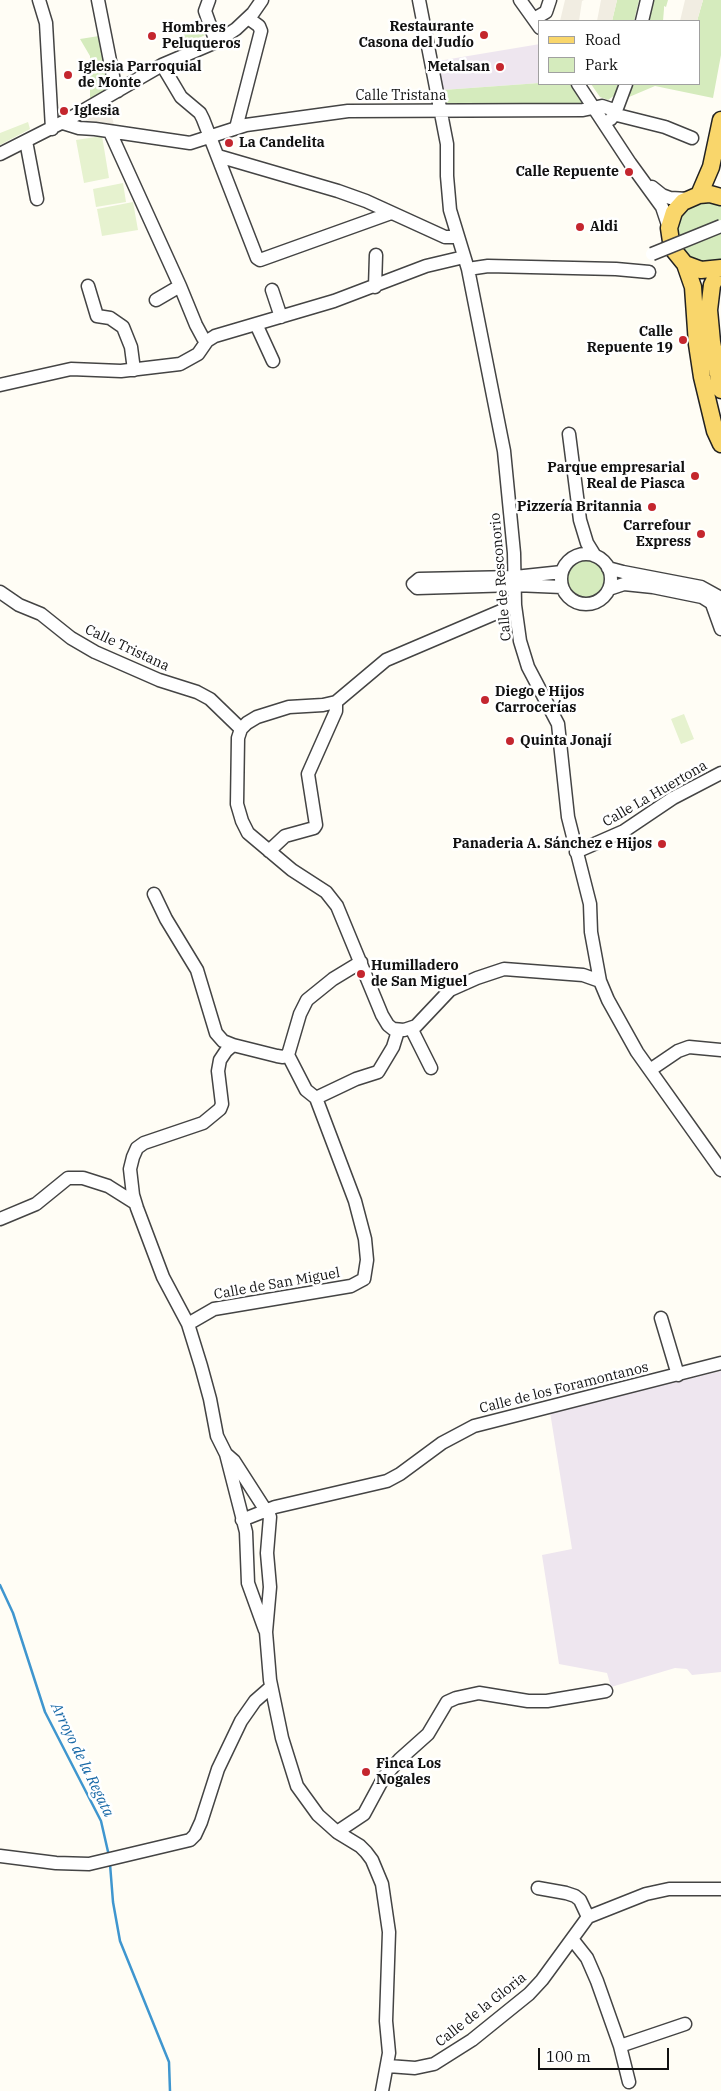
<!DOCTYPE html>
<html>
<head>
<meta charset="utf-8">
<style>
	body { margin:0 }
	#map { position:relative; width:721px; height:2091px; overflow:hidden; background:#fffdf5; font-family:"IBM Plex Serif",serif }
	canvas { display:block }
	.legend { position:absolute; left:538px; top:20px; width:162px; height:65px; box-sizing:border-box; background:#fff; border:1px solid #a0a0a0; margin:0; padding:6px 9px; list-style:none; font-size:15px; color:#111 }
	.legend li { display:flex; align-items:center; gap:10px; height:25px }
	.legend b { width:25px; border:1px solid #a0a0a0 }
	.scale { position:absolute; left:538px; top:2048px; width:131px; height:22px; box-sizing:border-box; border:2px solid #111; border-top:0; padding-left:6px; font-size:15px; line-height:18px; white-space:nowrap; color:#111; -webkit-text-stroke:4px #fff; paint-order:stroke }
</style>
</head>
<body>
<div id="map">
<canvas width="721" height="2091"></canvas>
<ul class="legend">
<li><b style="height:6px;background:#f9d66b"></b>Road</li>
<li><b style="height:14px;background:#d5ebbd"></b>Park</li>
</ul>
<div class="scale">100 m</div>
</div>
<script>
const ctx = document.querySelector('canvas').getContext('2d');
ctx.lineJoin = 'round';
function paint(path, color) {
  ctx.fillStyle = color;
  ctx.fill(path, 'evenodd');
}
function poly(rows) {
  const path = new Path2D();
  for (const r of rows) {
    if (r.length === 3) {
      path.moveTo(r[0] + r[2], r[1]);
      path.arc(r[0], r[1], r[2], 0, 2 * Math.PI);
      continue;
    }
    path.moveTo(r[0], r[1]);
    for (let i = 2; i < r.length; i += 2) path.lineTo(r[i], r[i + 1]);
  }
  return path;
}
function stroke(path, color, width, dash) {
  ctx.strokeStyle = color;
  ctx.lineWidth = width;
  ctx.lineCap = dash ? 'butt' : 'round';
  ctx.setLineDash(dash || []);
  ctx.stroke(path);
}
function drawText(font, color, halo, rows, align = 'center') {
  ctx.font = font + ' "IBM Plex Serif",serif';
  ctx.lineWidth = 5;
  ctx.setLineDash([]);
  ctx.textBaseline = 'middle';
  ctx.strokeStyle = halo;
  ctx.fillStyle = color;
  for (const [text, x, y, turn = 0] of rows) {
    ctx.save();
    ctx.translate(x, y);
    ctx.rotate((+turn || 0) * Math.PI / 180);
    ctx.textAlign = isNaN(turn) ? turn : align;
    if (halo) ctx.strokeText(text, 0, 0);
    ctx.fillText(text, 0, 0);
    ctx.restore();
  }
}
paint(poly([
	[540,44,540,83,443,90,438,61],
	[721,1371,721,1672,692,1675,687,1669,675,1668,611,1687,607,1673,559,1664,542,1555,572,1549,550,1412]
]), '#eee6ef');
paint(poly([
	[617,0,639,0,634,21,612,21],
	[652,0,668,0,666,7,664,6,664,9,663,21,647,21],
	[703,0,721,0,721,55,713,98,655,86,629,97,632,84,700,84,700,21,697,21],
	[204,18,209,33,185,45,184,44,180,28],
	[99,36,110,88,90,99,90,56,80,39],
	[540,83,571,84,584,102,582,105,448,106,445,104,443,90],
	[591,84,618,84,615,95,608,100,600,97],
	[703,201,721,205,721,261,706,264,689,259,675,238,678,219,686,209],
	[586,578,19]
]), '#d5ebbd');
paint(poly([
	[28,122,30,129,0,145,0,133],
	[102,136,109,178,84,183,76,140],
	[123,183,126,202,96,207,93,189],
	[133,202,138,230,102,236,97,209],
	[684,714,694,739,681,744,671,719]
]), '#e6f2cf');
paint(poly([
	[565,0,584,0,582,1,579,21,560,21],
	[601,0,617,0,612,21,597,21],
	[685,0,703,0,697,21,680,21],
	[108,103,115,128,76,123,76,118]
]), '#f1ede2');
stroke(poly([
	[0,1585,13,1613,45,1712,101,1821,109,1856],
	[110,1864,113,1902,120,1941,169,2062,170,2091]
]), '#3f96cf', 2.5);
const minor = poly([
	[39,0,46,23,52,129],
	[98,0,114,81,118,91],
	[209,0,205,11,216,42],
	[419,0,447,144,447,176,450,210,468,269,504,451,514,553,515,605,520,641,528,667,558,724,568,817,590,904,591,932,600,981,608,1000,637,1052,721,1170],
	[520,0,540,28],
	[534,19,546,12,550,0],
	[642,21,647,0],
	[162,65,181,97,200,113,203,119,257,258,260,260,391,213],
	[578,84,630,163,662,207,669,228],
	[611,119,617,108,626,84],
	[63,123,79,128,95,129,190,143,246,125,348,111,583,110,602,106,611,109,617,115,665,127,692,138],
	[236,128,261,31,259,26,248,18],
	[110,132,180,286,196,325,203,338,207,341],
	[26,141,37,199],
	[0,154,67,120,162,65,216,42,236,29,253,13,262,0],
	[218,156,338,191,366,201,445,237,458,237],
	[652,187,662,195,670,198,689,199],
	[468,269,488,266,616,269,649,272],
	[88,286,97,316,110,318,123,327,131,347,134,370],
	[375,287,376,255],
	[272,290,281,317],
	[156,300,180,286],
	[256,324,273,361],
	[0,385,71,369,121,371,180,364,198,354,207,341,215,336,334,301,426,266,464,257],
	[569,434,580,520,587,543,595,556],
	[586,579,25],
	[608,568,623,572,701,587,721,598],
	[562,572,515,577,419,579,413,584,417,588,515,585,562,587],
	[609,589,624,584,653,587,702,597,721,609],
	[0,592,19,605,41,614,71,638,95,652,159,680,197,692,210,699,241,729],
	[712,604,721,629],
	[515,605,386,660,336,702,323,705,289,707,257,717,247,723,241,729,238,738,237,804,242,821,248,833,292,870,326,892,337,906,382,1015,388,1025,393,1029,404,1030,416,1026,450,990,477,978,504,969,583,975,600,981],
	[269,851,285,836,314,828,316,825,308,774,336,711,336,702],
	[576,852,624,831,673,798,721,773],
	[154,894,166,919,197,970,216,1033,223,1041,233,1045,277,1056,283,1057,288,1055,300,1014,307,1000,333,979,361,962],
	[411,1028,431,1068],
	[233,1045,226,1051,220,1060,218,1071,222,1104,220,1109,203,1123,144,1143,137,1148,133,1157,130,1169,133,1195,137,1208,163,1277,188,1324,201,1366,210,1399,217,1436,226,1454,246,1532,248,1583,265,1630],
	[650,1070,678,1051,689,1047,721,1050],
	[316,1098,356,1079,378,1072,393,1047,398,1031],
	[0,1219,36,1204,68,1178,83,1178,108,1186,135,1203],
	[661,1318,678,1375],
	[188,1324,214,1309,351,1286,364,1279,367,1260,365,1239,355,1201,316,1098,306,1090,288,1055],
	[226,1454,234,1461,270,1517,267,1553,270,1587,266,1632,270,1680,282,1738,297,1786,318,1815,337,1832,360,1846,366,1852,372,1860,382,1884,389,1932,386,2021,389,2053,382,2091],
	[242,1520,275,1507,387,1481,400,1474,442,1443,474,1426,721,1363],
	[337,1832,364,1814,384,1777,400,1759,428,1734,447,1702,456,1698,479,1693,528,1701,547,1701,606,1691],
	[0,1856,56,1863,89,1864,190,1840,195,1835,201,1822,218,1769,241,1721,255,1701,271,1687],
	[538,1888,566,1893,575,1896,580,1900,588,1917],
	[572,1939,587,1958,597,1981,620,2046,629,2082],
	[620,2046,685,2024],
	[388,2066,415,2068,434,2064,472,2040,529,1994,542,1980,588,1917,646,1894,669,1889,721,1889]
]);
const major = poly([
	[699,195,711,167,721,120],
	[721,197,710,194,699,195,683,202,674,212,669,228,672,248,685,264,701,270,721,268],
	[685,264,693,287,697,344,702,377,715,431,721,444],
	[720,269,712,285,709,310,712,342,721,390]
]);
stroke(minor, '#444', 15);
stroke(major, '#222', 19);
stroke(minor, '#fff', 12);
stroke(major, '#f9d66b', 16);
const minorBridge = poly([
	[652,254,721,226]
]);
stroke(minorBridge, '#444', 15, []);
stroke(minorBridge, '#fff', 12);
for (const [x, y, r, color] of [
	[484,35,5,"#c4262e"],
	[152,36,5,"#c4262e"],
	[500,67,5,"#c4262e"],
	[68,75,5,"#c4262e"],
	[64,111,5,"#c4262e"],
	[229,143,5,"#c4262e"],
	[629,172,5,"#c4262e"],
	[580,227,5,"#c4262e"],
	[683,340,5,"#c4262e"],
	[695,476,5,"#c4262e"],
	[652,507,5,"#c4262e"],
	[701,534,5,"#c4262e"],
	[485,700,5,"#c4262e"],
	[510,741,5,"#c4262e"],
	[662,844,5,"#c4262e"],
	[361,974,5,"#c4262e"],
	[366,1772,5,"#c4262e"]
]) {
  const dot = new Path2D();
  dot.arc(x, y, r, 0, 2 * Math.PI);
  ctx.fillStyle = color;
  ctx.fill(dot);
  stroke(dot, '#fff', 2);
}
drawText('bold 14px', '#111', '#fff', [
	["Restaurante",474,27,"right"],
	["Casona del Judío",474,43,"right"],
	["Hombres",162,28],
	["Peluqueros",162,44],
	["Iglesia Parroquial",78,67],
	["de Monte",78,83],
	["Metalsan",490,67,"right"],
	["Iglesia",74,111],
	["La Candelita",239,143],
	["Calle Repuente",619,172,"right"],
	["Aldi",590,227],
	["Calle",673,332,"right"],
	["Repuente 19",673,348,"right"],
	["Parque empresarial",685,468,"right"],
	["Real de Piasca",685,484,"right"],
	["Pizzería Britannia",642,507,"right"],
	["Carrefour",691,526,"right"],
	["Express",691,542,"right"],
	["Diego e Hijos",495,692],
	["Carrocerías",495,708],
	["Quinta Jonají",520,741],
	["Panaderia A. Sánchez e Hijos",652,844,"right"],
	["Humilladero",371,966],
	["de San Miguel",371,982],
	["Finca Los",376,1764],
	["Nogales",376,1780]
], 'left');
drawText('14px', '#111', '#fff', [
	["Calle Tristana",401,96],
	["Calle de Resconorio",501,577,-95],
	["Calle Tristana",127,648,25],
	["Calle La Huertona",655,794,-30],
	["Calle de San Miguel",277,1284,-10],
	["Calle de los Foramontanos",564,1388,-14],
	["Calle de la Gloria",481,2010,-38]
]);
drawText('italic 15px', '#1768a6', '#fff', [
	["Arroyo de la Regata",82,1760,64]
]);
</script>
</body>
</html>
